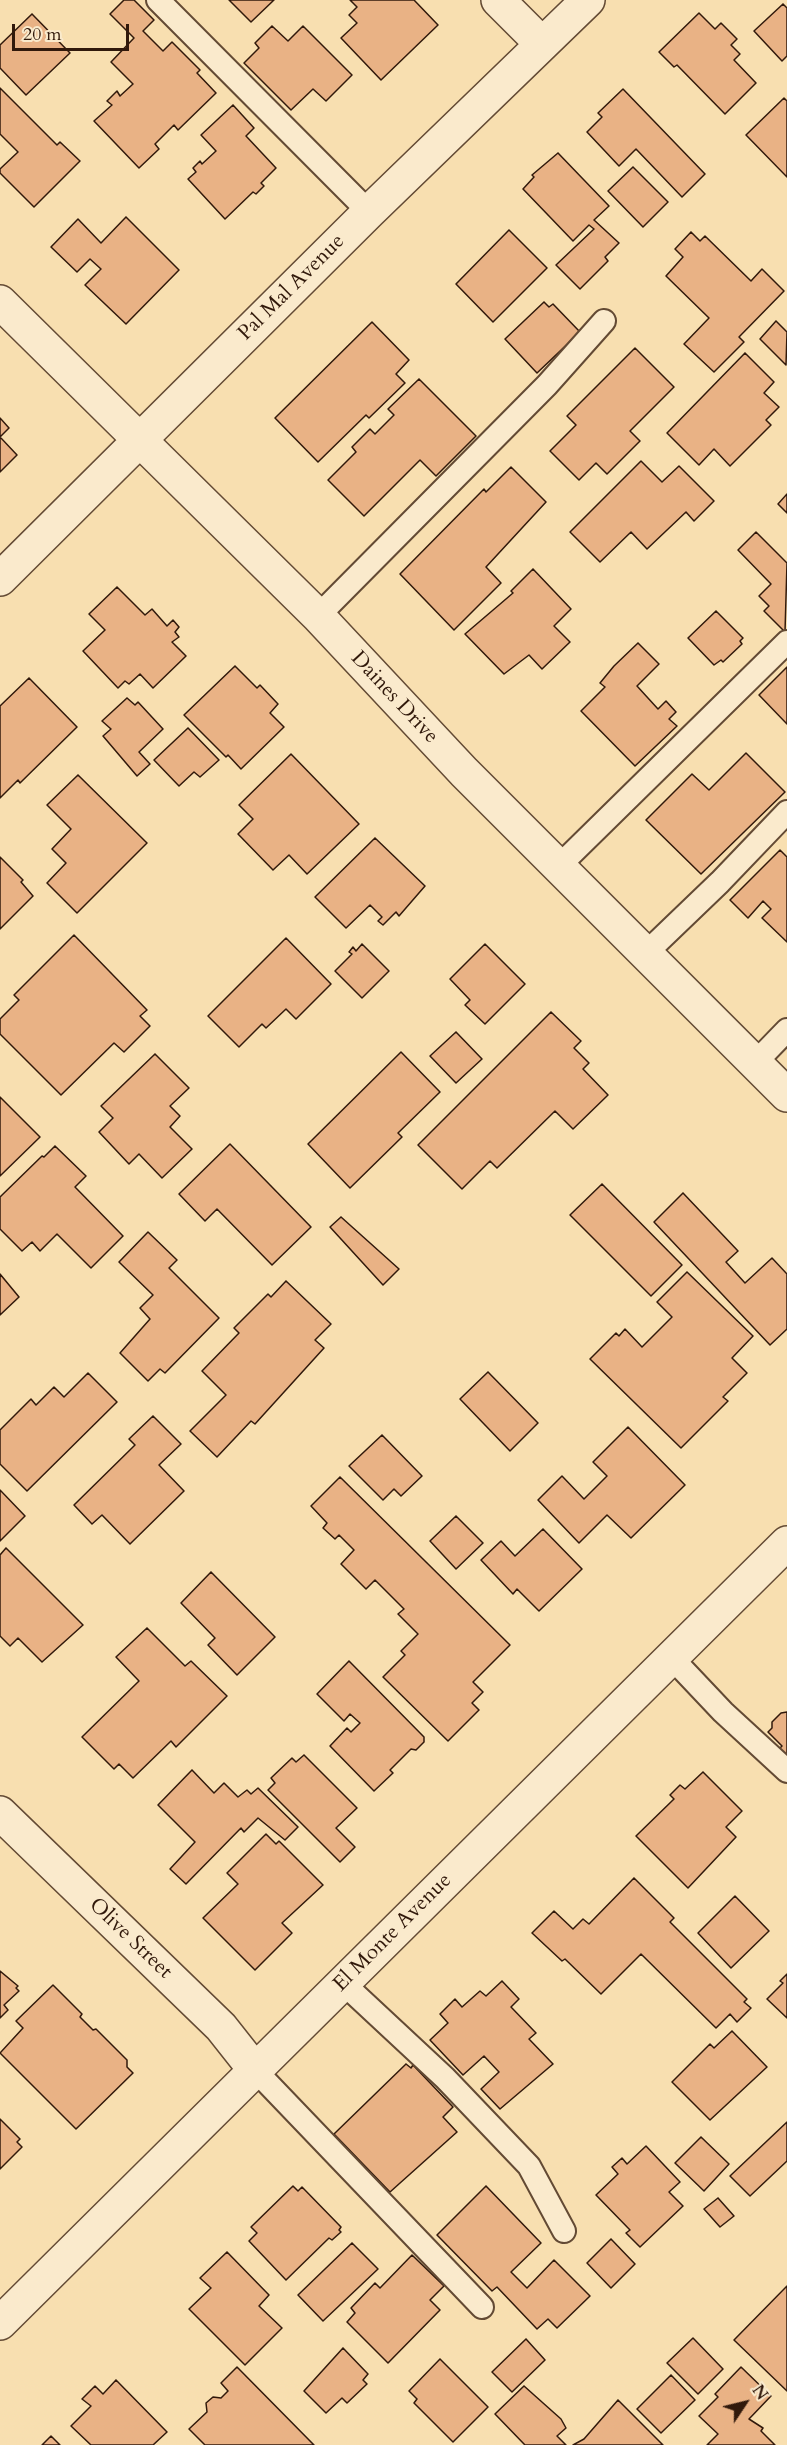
<!DOCTYPE html>
<html>
<head>
<meta charset="utf-8">
<style>
	body { margin:0 }
	#map { position:relative; width:787px; height:2445px; overflow:hidden; background:#f8dfb0; font-family:Cardo,serif }
	canvas { display:block }
	.north { position:absolute; left:715px; top:2373px; width:60px; height:60px; -webkit-text-stroke:4px #faeacc; paint-order:stroke; rotate:55deg; font-size:16px; font-weight:700; line-height:24px; text-align:center; color:#31190b }
	.north::after { content:''; display:block; margin:auto; width:21px; height:27px; background:#31190b; clip-path:polygon(50% 0,100% 100%,50% 72%,0 100%) }
	.scale { position:absolute; left:12px; top:24px; width:117px; height:27px; box-sizing:border-box; border:3px solid #31190b; border-top:0; padding-left:8px; font-size:18px; line-height:21px; white-space:nowrap; color:#31190b; -webkit-text-stroke:4px #faeacc; paint-order:stroke }
</style>
</head>
<body>
<div id="map">
<canvas width="787" height="2445"></canvas>
<div class="north">N</div>
<div class="scale">20 m</div>
</div>
<script>
const ctx = document.querySelector('canvas').getContext('2d');
ctx.lineJoin = 'round';
function paint(path, color) {
  ctx.fillStyle = color;
  ctx.fill(path, 'evenodd');
}
function poly(rows) {
  const path = new Path2D();
  for (const r of rows) {
    path.moveTo(r[0], r[1]);
    for (let i = 2; i < r.length; i += 2) path.lineTo(r[i], r[i + 1]);
  }
  return path;
}
function stroke(path, color, width, dash) {
  ctx.strokeStyle = color;
  ctx.lineWidth = width;
  ctx.lineCap = dash ? 'butt' : 'round';
  ctx.setLineDash(dash || []);
  ctx.stroke(path);
}
function drawText(font, color, halo, rows, align = 'center') {
  ctx.font = font + ' Cardo,serif';
  ctx.lineWidth = 6;
  ctx.setLineDash([]);
  ctx.textBaseline = 'middle';
  ctx.strokeStyle = halo;
  ctx.fillStyle = color;
  for (const [text, x, y, turn = 0] of rows) {
    ctx.save();
    ctx.translate(x, y);
    ctx.rotate((+turn || 0) * Math.PI / 180);
    ctx.textAlign = isNaN(turn) ? turn : align;
    if (halo) ctx.strokeText(text, 0, 0);
    ctx.fillText(text, 0, 0);
    ctx.restore();
  }
}
const building = poly([
	[124,0,134,0,154,20,143,31,163,51,172,42,200,70,197,73,216,93,178,130,174,125,155,144,159,149,139,168,94,121,112,105,107,101,117,91,120,96,133,84,111,62,134,38,110,14,124,0],
	[229,0,274,0,251,22,229,0],
	[350,0,414,0,438,25,381,80,341,38,357,23,349,15,357,7,350,0],
	[783,4,787,8,787,56,782,61,754,31,783,4],
	[699,13,715,29,721,23,737,39,731,45,740,54,734,60,756,83,725,114,677,65,674,67,659,52,699,13],
	[32,14,70,53,26,95,0,68,0,45,32,14],
	[272,26,288,41,303,26,352,75,326,101,313,89,291,110,244,63,259,48,255,43,272,26],
	[0,88,57,145,60,142,80,161,34,207,0,173,0,169,18,152,0,134,0,88],
	[623,89,705,174,682,197,636,149,619,166,587,132,602,117,598,113,623,89],
	[784,98,787,101,787,177,746,135,784,98],
	[233,105,254,128,246,136,276,168,261,183,264,186,256,194,253,192,225,219,188,179,196,172,193,168,200,161,202,164,216,151,201,135,233,105],
	[558,153,609,206,594,220,619,243,605,257,608,261,580,289,556,265,594,229,589,225,573,241,523,189,534,177,532,175,558,153],
	[633,167,668,202,643,227,608,191,633,167],
	[126,217,179,270,126,324,85,285,101,269,90,259,77,272,51,247,78,219,101,243,126,217],
	[509,230,547,268,493,322,456,284,509,230],
	[691,232,700,241,705,236,751,281,762,269,784,291,739,337,744,342,714,372,684,344,709,318,666,276,683,257,675,249,691,232],
	[544,302,549,307,553,304,580,332,537,373,505,339,544,302],
	[776,321,787,332,786,365,760,339,776,321],
	[372,322,409,360,396,374,405,383,369,418,366,415,318,462,275,418,372,322],
	[635,348,674,387,630,431,640,441,607,474,596,463,579,480,550,451,576,425,567,416,635,348],
	[745,353,774,382,764,393,779,407,766,420,771,425,730,466,714,449,699,465,667,433,745,353],
	[419,379,476,436,436,476,420,460,364,516,328,480,356,452,352,447,370,429,375,434,394,415,388,409,419,379],
	[0,418,9,428,0,437,0,418],
	[0,437,17,455,0,472,0,437],
	[641,461,662,482,679,466,714,501,694,521,686,512,647,549,631,532,600,562,570,532,641,461],
	[511,467,546,502,486,567,501,583,454,630,400,574,484,489,486,492,511,467],
	[787,494,787,513,778,504,787,494],
	[756,532,787,563,785,632,764,611,769,606,759,596,771,584,738,550,756,532],
	[533,569,571,609,554,626,570,642,542,669,529,655,504,674,465,634,513,593,511,591,533,569],
	[117,587,145,615,152,609,167,626,173,620,179,627,175,632,179,637,172,642,186,656,153,688,140,674,129,684,125,681,118,688,83,651,105,630,89,614,117,587],
	[716,611,743,638,740,641,742,644,723,662,721,660,714,665,688,638,716,611],
	[638,643,659,664,637,686,658,709,666,701,676,712,669,719,677,726,635,766,581,711,605,687,600,683,614,666,638,643],
	[235,666,257,688,260,685,278,704,270,713,284,727,241,769,228,755,226,757,184,715,235,666],
	[787,667,787,724,759,695,787,667],
	[29,678,77,727,20,783,18,780,0,798,0,706,29,678],
	[127,698,135,705,138,702,163,729,139,752,150,764,137,776,103,736,111,729,102,721,127,698],
	[188,728,219,760,200,777,194,772,179,786,154,760,188,728],
	[746,753,785,792,701,874,646,820,692,774,709,790,746,753],
	[291,754,359,824,307,874,289,855,273,870,238,834,253,819,239,805,291,754],
	[78,775,147,843,77,913,47,883,66,863,52,849,71,829,47,805,78,775],
	[375,838,425,886,399,916,396,912,383,925,378,921,382,917,370,905,346,928,315,897,375,838],
	[780,850,787,857,787,942,762,918,771,909,763,901,748,918,730,900,780,850],
	[0,857,23,880,21,882,33,896,0,929,0,857],
	[74,935,147,1010,140,1016,150,1026,124,1052,114,1043,61,1095,0,1034,0,1019,19,1000,14,995,74,935],
	[286,938,331,984,296,1019,286,1009,266,1028,262,1024,239,1047,208,1016,286,938],
	[362,944,389,971,362,998,335,971,352,954,349,952,353,947,356,951,362,944],
	[485,944,525,984,485,1024,465,1005,470,1000,450,979,485,944],
	[551,1012,581,1041,574,1048,589,1063,583,1069,608,1095,573,1129,555,1111,497,1168,490,1161,462,1189,418,1145,551,1012],
	[456,1032,482,1059,456,1083,430,1056,456,1032],
	[401,1052,440,1092,398,1133,402,1137,350,1188,308,1144,401,1052],
	[155,1054,189,1088,170,1106,180,1116,170,1127,192,1149,162,1178,139,1154,129,1164,99,1132,113,1118,101,1106,155,1054],
	[0,1097,40,1137,0,1176,0,1097],
	[230,1144,311,1227,272,1265,217,1209,205,1221,179,1194,230,1144],
	[55,1146,86,1176,75,1187,123,1236,91,1268,57,1234,40,1251,32,1242,22,1251,0,1229,0,1197,42,1156,44,1157,55,1146],
	[602,1184,682,1265,651,1296,570,1215,602,1184],
	[683,1193,738,1251,726,1262,745,1283,772,1258,787,1274,787,1329,770,1345,654,1222,683,1193],
	[341,1217,399,1269,383,1285,330,1227,341,1217],
	[148,1232,177,1260,169,1268,219,1318,165,1373,160,1369,148,1381,120,1353,150,1319,140,1308,153,1295,119,1262,148,1232],
	[687,1272,753,1336,732,1358,747,1373,723,1397,728,1401,681,1448,590,1359,616,1333,619,1336,625,1329,642,1347,672,1317,657,1302,687,1272],
	[0,1274,19,1297,0,1315,0,1274],
	[286,1281,331,1324,315,1340,324,1348,255,1424,251,1421,217,1457,190,1431,226,1395,202,1371,239,1333,234,1328,268,1294,271,1297,286,1281],
	[488,1372,538,1423,510,1451,460,1399,488,1372],
	[88,1373,117,1402,27,1491,0,1464,0,1430,31,1399,36,1405,54,1387,64,1397,88,1373],
	[153,1416,181,1444,159,1465,184,1491,130,1544,102,1515,92,1524,74,1505,135,1445,129,1439,153,1416],
	[628,1427,685,1485,631,1538,607,1515,579,1543,538,1500,562,1476,584,1499,607,1476,593,1462,628,1427],
	[382,1435,422,1476,401,1496,394,1489,383,1500,349,1466,382,1435],
	[340,1477,510,1645,473,1682,483,1692,472,1703,479,1710,448,1741,383,1677,405,1655,401,1651,418,1634,398,1614,404,1609,375,1580,366,1589,341,1564,354,1550,339,1535,335,1539,323,1528,327,1523,311,1506,340,1477],
	[0,1490,25,1516,0,1541,0,1490],
	[456,1516,483,1543,456,1569,430,1541,456,1516],
	[543,1529,582,1569,539,1611,517,1589,513,1594,481,1560,501,1541,515,1556,543,1529],
	[6,1548,83,1625,42,1662,18,1638,10,1646,0,1636,0,1555,6,1548],
	[211,1572,275,1637,237,1675,208,1645,215,1638,181,1603,211,1572],
	[147,1628,185,1666,191,1661,227,1696,176,1747,171,1741,133,1778,119,1764,114,1769,82,1737,139,1681,116,1657,147,1628],
	[349,1661,424,1737,424,1742,416,1750,411,1749,390,1770,393,1773,374,1791,330,1746,347,1728,351,1732,360,1723,350,1714,344,1721,317,1694,349,1661],
	[787,1712,787,1759,778,1750,782,1746,768,1732,772,1728,772,1722,781,1713,787,1712],
	[304,1755,357,1808,336,1828,355,1847,340,1862,268,1790,275,1783,271,1778,292,1758,296,1762,304,1755],
	[192,1770,214,1793,224,1783,238,1797,247,1790,251,1794,258,1788,298,1827,285,1840,258,1818,244,1832,241,1828,186,1884,170,1869,195,1842,158,1805,192,1770],
	[703,1772,742,1811,726,1827,736,1837,688,1888,636,1836,674,1799,670,1795,680,1785,685,1789,703,1772],
	[266,1834,276,1844,279,1841,323,1885,282,1923,292,1933,255,1970,203,1918,238,1884,227,1873,266,1834],
	[634,1878,674,1918,670,1922,747,1999,744,2002,751,2008,737,2022,730,2014,716,2028,641,1954,601,1994,565,1959,562,1961,532,1933,554,1911,573,1929,583,1919,589,1924,634,1878],
	[735,1896,769,1931,731,1968,698,1933,735,1896],
	[0,1971,18,1986,16,1988,19,1991,4,2005,8,2010,0,2018,0,1971],
	[787,1974,787,2018,767,1999,783,1983,780,1981,787,1974],
	[502,1981,519,1999,511,2007,536,2033,529,2039,553,2064,500,2109,481,2089,499,2072,484,2056,463,2075,430,2040,448,2023,440,2014,455,1999,462,2007,480,1991,486,1996,502,1981],
	[53,1985,82,2014,80,2017,93,2030,96,2029,127,2060,127,2067,133,2073,76,2129,0,2053,23,2028,16,2021,53,1985],
	[732,2031,767,2067,710,2120,672,2082,710,2044,714,2048,732,2031],
	[406,2064,411,2068,413,2065,453,2107,443,2117,457,2132,390,2192,334,2134,406,2064],
	[0,2119,20,2139,17,2142,22,2147,0,2169,0,2119],
	[787,2122,787,2161,750,2196,730,2176,787,2122],
	[701,2137,729,2164,704,2191,675,2163,701,2137],
	[646,2146,680,2182,669,2192,683,2206,640,2247,626,2233,630,2230,596,2195,618,2174,612,2167,622,2158,627,2164,646,2146],
	[293,2186,298,2191,302,2187,341,2227,339,2230,341,2232,332,2240,329,2238,286,2280,249,2241,257,2233,251,2227,293,2186],
	[486,2186,541,2243,511,2272,527,2288,554,2260,590,2296,557,2328,548,2319,537,2329,497,2287,492,2291,437,2235,486,2186],
	[718,2198,734,2216,720,2227,704,2209,718,2198],
	[611,2239,635,2264,611,2288,587,2263,611,2239],
	[352,2243,378,2269,323,2321,298,2295,352,2243],
	[227,2252,269,2295,259,2306,282,2328,245,2365,189,2309,211,2288,200,2278,227,2252],
	[412,2255,444,2286,430,2300,440,2310,388,2363,347,2322,355,2313,351,2308,375,2283,380,2288,412,2255],
	[787,2286,787,2391,734,2340,787,2286],
	[693,2338,723,2369,698,2394,667,2363,693,2338],
	[526,2339,545,2360,512,2392,492,2372,526,2339],
	[343,2348,368,2374,363,2380,367,2384,347,2403,342,2398,326,2413,304,2391,343,2348],
	[440,2359,488,2407,453,2442,414,2403,417,2399,409,2391,440,2359],
	[237,2367,314,2445,205,2445,189,2429,207,2412,206,2403,213,2397,221,2398,228,2391,221,2383,237,2367],
	[741,2367,771,2396,749,2419,763,2428,761,2431,775,2445,707,2445,718,2434,699,2416,718,2397,715,2394,741,2367],
	[671,2375,695,2400,661,2433,637,2409,671,2375],
	[116,2380,167,2432,153,2445,91,2445,71,2426,91,2406,82,2399,95,2386,103,2394,116,2380],
	[524,2386,561,2419,566,2428,557,2436,566,2445,525,2445,495,2414,524,2386],
	[618,2400,663,2445,573,2445,584,2439,618,2400],
	[51,2436,60,2445,42,2445,51,2436]
]);
paint(building, '#e9b285');
stroke(building, '#31190b', 1.5);
const service = poly([
	[158,0,369,212],
	[318,616,547,385,604,321],
	[558,867,787,642],
	[645,954,720,882,787,812],
	[754,1064,787,1030],
	[671,1657,723,1712,787,1771],
	[343,1983,445,2078,529,2166,564,2231],
	[255,2070,482,2307]
]);
const minor = poly([
	[498,0,542,44],
	[0,302,318,616,464,772,787,1095],
	[0,579,369,212,588,0]
]);
const tertiary = poly([
	[0,1813,221,2027,255,2070],
	[0,2323,787,1543]
]);
stroke(service, '#634a34', 26);
stroke(minor, '#634a34', 36);
stroke(tertiary, '#634a34', 36);
stroke(service, '#faeacc', 22);
stroke(minor, '#faeacc', 33);
stroke(tertiary, '#faeacc', 33);
drawText('21px', '#31190b', '#faeacc', [
	["Pal Mal Avenue",292,288,-45],
	["Daines Drive",394,698,47],
	["El Monte Avenue",393,1933,-45],
	["Olive Street",130,1939,44]
]);
</script>
</body>
</html>
